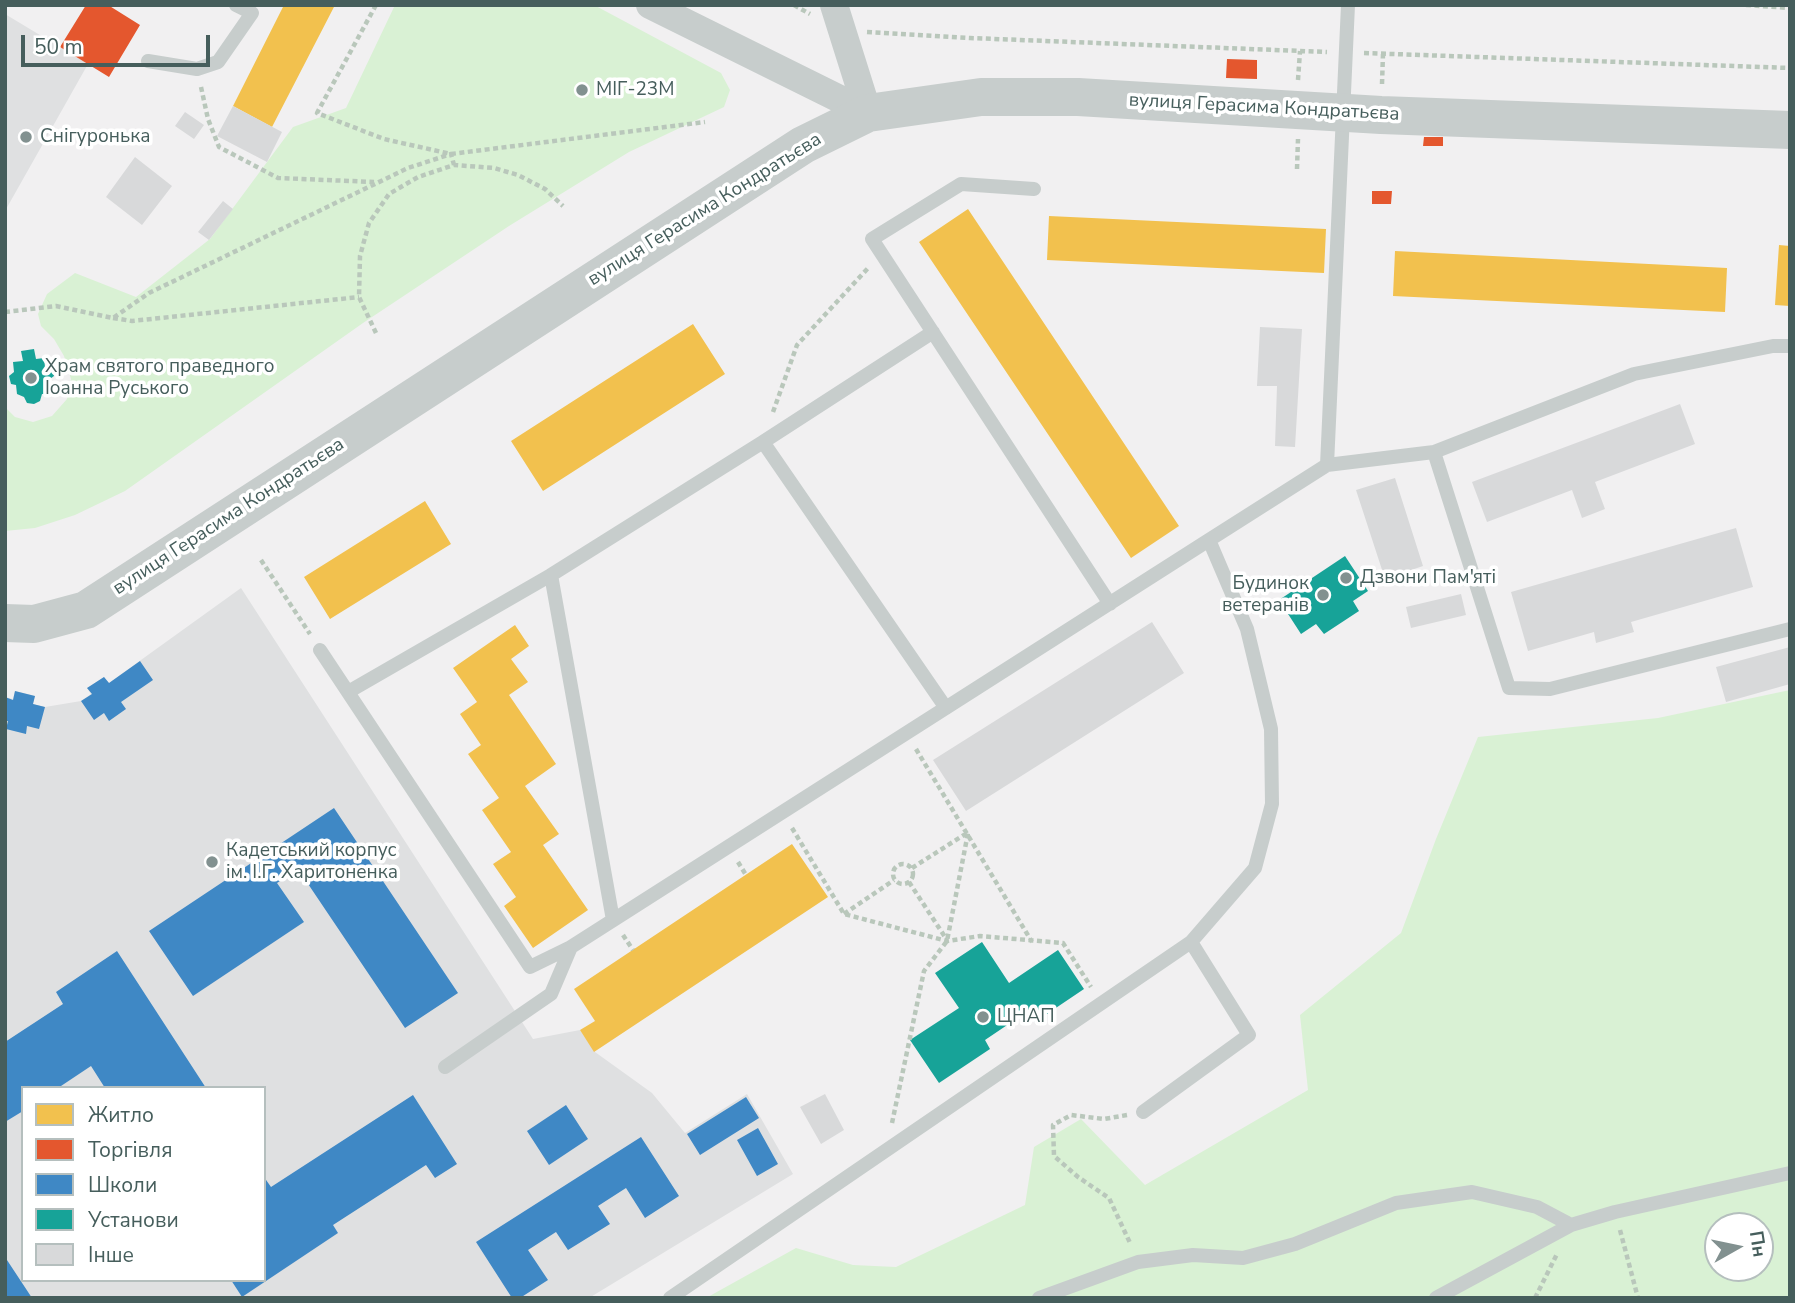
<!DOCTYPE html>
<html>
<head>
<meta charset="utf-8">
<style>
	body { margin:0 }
	#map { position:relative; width:1795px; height:1303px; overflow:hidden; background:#f1f0f1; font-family:"Nunito Sans",sans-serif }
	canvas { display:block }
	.frame { position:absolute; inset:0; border:7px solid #465e5c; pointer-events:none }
	.legend { position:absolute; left:21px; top:1086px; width:245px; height:196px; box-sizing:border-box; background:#fff; border:2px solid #b5bfbe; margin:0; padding:9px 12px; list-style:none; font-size:21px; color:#465e5c }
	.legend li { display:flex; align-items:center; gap:14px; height:35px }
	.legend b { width:35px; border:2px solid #b5bfbe }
	.north { position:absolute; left:1704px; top:1212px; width:70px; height:70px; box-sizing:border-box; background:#fff; border:2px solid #b5bfbe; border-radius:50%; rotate:81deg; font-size:19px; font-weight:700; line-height:28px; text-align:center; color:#465e5c }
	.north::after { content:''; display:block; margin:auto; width:24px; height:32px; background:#829190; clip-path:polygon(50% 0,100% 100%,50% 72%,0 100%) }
	.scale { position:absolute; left:21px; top:35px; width:189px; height:32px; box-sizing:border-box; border:4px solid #465e5c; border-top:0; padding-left:9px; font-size:21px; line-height:24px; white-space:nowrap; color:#465e5c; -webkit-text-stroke:5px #fff; paint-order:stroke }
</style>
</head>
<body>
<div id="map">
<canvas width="1795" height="1303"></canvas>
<div class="frame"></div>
<ul class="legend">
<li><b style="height:19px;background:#f2c14e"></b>Житло</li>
<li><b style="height:19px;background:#e4572e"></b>Торгівля</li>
<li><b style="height:19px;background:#3f88c5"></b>Школи</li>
<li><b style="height:19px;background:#17a398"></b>Установи</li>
<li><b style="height:19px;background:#d8d9da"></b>Інше</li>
</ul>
<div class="north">Пн</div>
<div class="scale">50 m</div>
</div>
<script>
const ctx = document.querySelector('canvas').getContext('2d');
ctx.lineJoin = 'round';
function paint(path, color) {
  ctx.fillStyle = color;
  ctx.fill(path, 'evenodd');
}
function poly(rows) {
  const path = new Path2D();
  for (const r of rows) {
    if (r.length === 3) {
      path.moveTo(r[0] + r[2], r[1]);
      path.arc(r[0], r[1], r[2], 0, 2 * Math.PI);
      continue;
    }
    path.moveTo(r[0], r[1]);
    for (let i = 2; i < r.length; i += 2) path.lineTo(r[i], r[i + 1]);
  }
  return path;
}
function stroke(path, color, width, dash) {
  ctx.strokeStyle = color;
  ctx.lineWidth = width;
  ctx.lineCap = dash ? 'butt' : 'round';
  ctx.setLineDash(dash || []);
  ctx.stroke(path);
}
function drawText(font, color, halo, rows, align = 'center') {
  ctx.font = font + ' "Nunito Sans",sans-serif';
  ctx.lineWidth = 7;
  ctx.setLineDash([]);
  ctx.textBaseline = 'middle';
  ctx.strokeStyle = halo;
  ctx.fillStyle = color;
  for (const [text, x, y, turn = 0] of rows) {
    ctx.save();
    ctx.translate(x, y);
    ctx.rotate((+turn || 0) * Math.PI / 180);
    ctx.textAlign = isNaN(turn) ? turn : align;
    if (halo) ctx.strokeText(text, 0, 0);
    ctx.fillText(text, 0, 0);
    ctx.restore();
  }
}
paint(poly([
	[5,14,88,64,5,211],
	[241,588,533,1039,580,1030,595,1052,652,1093,685,1133,747,1094,793,1174,589,1298,5,1298,5,697,13,699,15,691,35,696,33,704,45,707,81,701,91,694,87,688,104,677,109,683],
	[23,1088,264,1088,264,1280,23,1280]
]), '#dfe0e1');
paint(poly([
	[395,5,594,5,721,73,730,90,724,107,629,152,509,226,363,323,125,491,75,515,35,528,5,531,5,407,15,417,33,422,52,416,67,399,71,379,64,356,54,339,41,326,38,314,47,294,75,273,136,297,210,239,293,127,346,108],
	[1790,690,1790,1298,706,1298,796,1248,853,1265,896,1267,1025,1205,1034,1147,1081,1119,1145,1185,1308,1090,1300,1015,1401,933,1436,839,1478,737,1658,718],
	[1718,1226,1760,1226,1760,1268,1718,1268]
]), '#d9f1d4');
paint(poly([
	[284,5,335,5,272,127,233,106],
	[968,209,1179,526,1131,558,919,242],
	[1049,216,1326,229,1324,273,1047,260],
	[1779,245,1790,246,1790,306,1775,305],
	[1395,251,1727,268,1725,312,1393,296],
	[693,324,725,374,543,491,511,441],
	[425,501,451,544,330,619,304,577],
	[515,625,529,646,511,659,528,682,509,695,556,764,525,786,559,834,543,845,588,910,533,948,504,906,516,897,493,864,511,852,482,810,499,798,468,754,481,745,460,714,477,702,453,668],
	[792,844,828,897,594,1052,580,1030,595,1021,574,989]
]), '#f2c14e');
paint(poly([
	[86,5,108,5,140,25,109,77,60,47],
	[1227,59,1257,60,1257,79,1226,78],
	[1424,137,1443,137,1443,146,1423,146],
	[1372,191,1392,191,1391,204,1372,204]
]), '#e4572e');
paint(poly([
	[140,661,153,680,121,702,126,709,109,721,104,713,94,720,81,701,92,694,87,688,104,677,109,683],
	[15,691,35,696,33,704,45,707,39,729,27,726,26,734,6,729,8,721,5,721,5,697,13,700],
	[334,808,458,993,405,1028,298,869,277,883,304,922,193,996,149,931],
	[117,951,206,1088,105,1088,91,1066,58,1088,23,1088,23,1111,5,1122,5,1042,63,1004,56,992],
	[413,1095,457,1164,435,1178,426,1165,333,1225,338,1233,242,1297,231,1280,264,1280,264,1177,271,1187],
	[746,1097,759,1118,700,1155,687,1134],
	[566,1105,588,1139,549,1165,527,1131],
	[758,1128,778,1164,757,1176,737,1140],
	[641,1137,679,1196,645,1218,626,1188,598,1206,610,1224,568,1250,556,1232,528,1250,548,1280,520,1298,512,1298,476,1242],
	[5,1257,32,1298,5,1298]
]), '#3f88c5');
paint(poly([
	[34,349,36,359,44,358,45,367,53,370,54,376,47,381,48,389,44,390,45,394,42,394,40,401,34,404,27,403,24,397,17,394,16,385,11,384,9,376,14,372,13,362,23,361,21,351],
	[1345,556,1368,591,1353,601,1359,611,1324,634,1316,624,1301,634,1279,600],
	[982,942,1009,983,1058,950,1084,989,1035,1022,1028,1011,985,1040,990,1049,939,1083,910,1040,959,1008,935,973]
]), '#17a398');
paint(poly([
	[233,106,282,132,267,162,217,136],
	[185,112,204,125,194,139,175,126],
	[135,157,172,186,142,225,106,197],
	[223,201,233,209,209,240,198,232],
	[1260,327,1302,329,1295,447,1275,446,1277,386,1257,386],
	[1680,404,1695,444,1595,482,1605,509,1582,518,1572,490,1487,522,1472,482],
	[1395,478,1423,566,1385,579,1356,490],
	[1736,528,1753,587,1631,622,1634,632,1596,643,1594,632,1528,651,1511,592],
	[1461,594,1466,615,1411,628,1406,607],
	[1152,622,1184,673,966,811,933,760],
	[1790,647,1790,684,1726,702,1716,667],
	[825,1094,844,1130,821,1144,800,1107]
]), '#d8d9da');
stroke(poly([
	[376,5,317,113,384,139,451,154,705,122],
	[794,5,810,14],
	[1746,5,1790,8],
	[867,32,970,38,1327,52],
	[1364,53,1790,68],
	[1298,80,1300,51],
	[1382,84,1383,54],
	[201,87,208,119,219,147,278,178,374,182],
	[1297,169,1298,139],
	[5,312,56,306,113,318,149,293,408,168,451,154,454,165],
	[113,318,132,321,359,297],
	[376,333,359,297,360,256,369,223,389,194,418,177,454,165,494,168,518,175,545,189,563,206],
	[773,412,797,345,869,267],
	[261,560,310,634],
	[916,749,1032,942],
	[792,828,844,914,947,941,980,936,1063,943,1091,987],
	[738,862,746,875],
	[903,874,10],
	[912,868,967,833],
	[909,882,947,940],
	[844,914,894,880],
	[623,935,633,950],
	[1127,1115,1104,1119,1071,1115,1053,1125,1054,1156,1078,1177,1109,1198,1131,1245],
	[892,1123,924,971,947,941,968,833],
	[1620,1230,1638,1298],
	[1535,1298,1557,1254]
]), '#b9c7bb', 4.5, [5, 3.5]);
stroke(poly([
	[148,61,197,69,218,62,252,13,236,5],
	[1034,189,961,184,872,239,1110,604],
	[763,442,933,332],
	[1434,452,1509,688,1550,689,1790,629],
	[1327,465,1434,452,1634,374,1773,346,1790,346],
	[320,650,530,967,571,947],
	[348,692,551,575],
	[613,920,551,575,763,442,946,708],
	[445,1067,551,994,571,947,1209,540],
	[1143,1112,1249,1035,1191,942],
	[670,1298,1191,942,1255,868,1272,804,1271,729,1247,629,1209,540,1327,465,1348,5],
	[1039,1298,1138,1262,1193,1255,1243,1258,1295,1244,1396,1203,1472,1192,1537,1207,1571,1225],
	[1436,1298,1571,1225,1615,1212,1790,1173]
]), '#c7cdcc', 14);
stroke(poly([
	[650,5,868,113],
	[834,5,868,113]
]), '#c7cdcc', 28);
stroke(poly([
	[5,623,34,624,86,610,803,145,868,113,981,97,1078,97,1381,115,1790,130]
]), '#c7cdcc', 38);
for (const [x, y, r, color] of [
	[582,90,7,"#829190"],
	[26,137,7,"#829190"],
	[31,378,7,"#829190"],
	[1346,578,7,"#829190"],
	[1323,595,7,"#829190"],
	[212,862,7,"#829190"],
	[983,1017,7,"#829190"]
]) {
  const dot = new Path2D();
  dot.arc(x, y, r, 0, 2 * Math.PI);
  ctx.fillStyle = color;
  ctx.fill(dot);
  stroke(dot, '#fff', 2.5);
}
drawText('19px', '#465e5c', '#fff', [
	["МІГ-23М",596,90],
	["Снігуронька",40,137],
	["Храм святого праведного",45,367],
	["Іоанна Руського",45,389],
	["Дзвони Пам'яті",1360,578],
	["Будинок",1309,584,"right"],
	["ветеранів",1309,606,"right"],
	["Кадетський корпус",226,851],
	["ім. І.Г. Харитоненка",226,873],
	["ЦНАП",997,1017]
], 'left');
drawText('19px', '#465e5c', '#fff', [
	["вулиця Герасима Кондратьєва",1264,108,3],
	["вулиця Герасима Кондратьєва",705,210,-32],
	["вулиця Герасима Кондратьєва",229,517,-33]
]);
</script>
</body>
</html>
